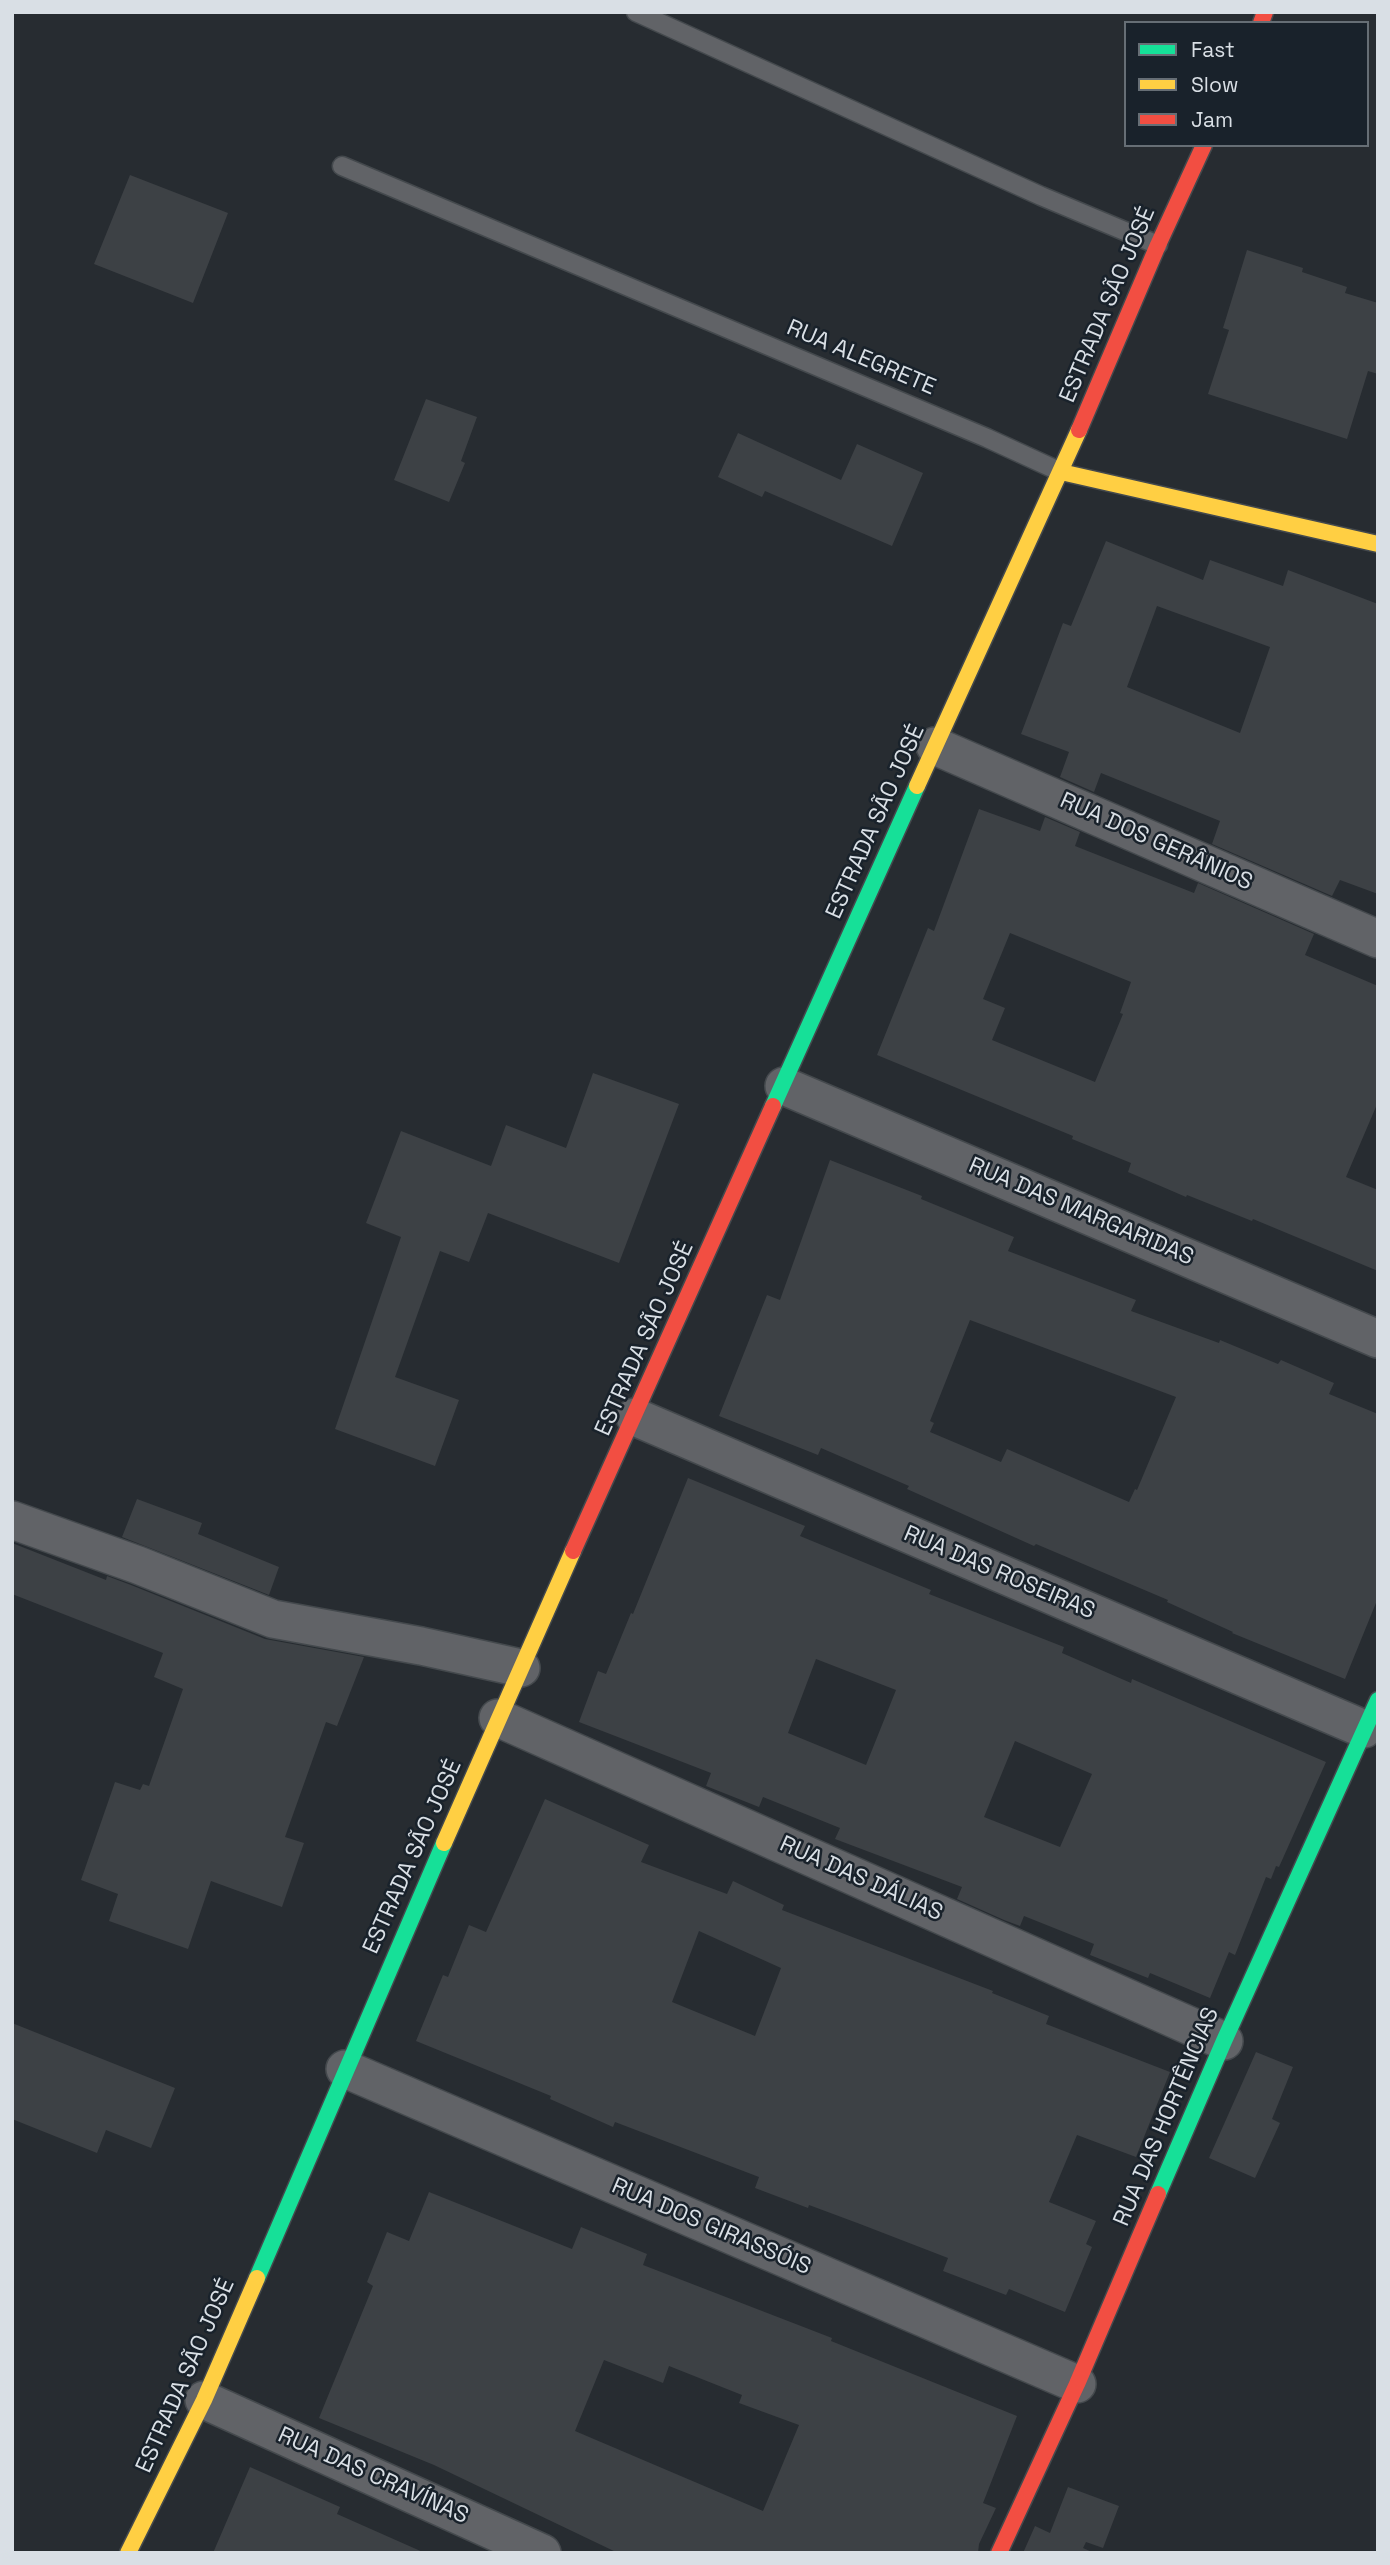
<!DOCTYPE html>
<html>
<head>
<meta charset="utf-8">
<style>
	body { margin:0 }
	#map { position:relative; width:1390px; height:2565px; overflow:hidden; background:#272c31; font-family:"Space Grotesk",sans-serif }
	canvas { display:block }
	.frame { position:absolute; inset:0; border:14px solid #d9dfe5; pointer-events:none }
	.legend { position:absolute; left:1124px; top:21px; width:245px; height:126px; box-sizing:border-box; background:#19222b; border:2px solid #666e75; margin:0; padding:9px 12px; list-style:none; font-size:21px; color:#d9dfe5 }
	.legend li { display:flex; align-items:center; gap:14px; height:35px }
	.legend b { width:35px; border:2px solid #666e75 }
</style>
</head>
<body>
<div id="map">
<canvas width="1390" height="2565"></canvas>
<div class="frame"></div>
<ul class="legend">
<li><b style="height:9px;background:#16e098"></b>Fast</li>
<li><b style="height:9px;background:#ffcf43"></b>Slow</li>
<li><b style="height:9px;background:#f24e42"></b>Jam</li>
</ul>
</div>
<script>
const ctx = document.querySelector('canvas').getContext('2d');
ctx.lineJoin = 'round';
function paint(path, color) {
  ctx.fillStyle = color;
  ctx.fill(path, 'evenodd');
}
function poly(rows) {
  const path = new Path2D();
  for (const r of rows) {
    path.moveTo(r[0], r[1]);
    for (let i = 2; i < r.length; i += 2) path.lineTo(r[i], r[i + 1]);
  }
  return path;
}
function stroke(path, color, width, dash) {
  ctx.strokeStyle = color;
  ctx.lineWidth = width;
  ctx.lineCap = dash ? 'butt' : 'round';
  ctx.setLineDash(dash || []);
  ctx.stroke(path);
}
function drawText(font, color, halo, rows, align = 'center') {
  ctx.font = font + ' "Space Grotesk",sans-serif';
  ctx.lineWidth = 5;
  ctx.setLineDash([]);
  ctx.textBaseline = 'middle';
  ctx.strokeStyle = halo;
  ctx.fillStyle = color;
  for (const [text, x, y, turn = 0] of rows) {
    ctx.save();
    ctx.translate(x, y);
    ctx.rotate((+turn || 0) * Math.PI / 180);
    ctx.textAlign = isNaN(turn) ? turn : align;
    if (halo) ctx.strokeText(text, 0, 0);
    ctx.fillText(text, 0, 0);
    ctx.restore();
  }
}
paint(poly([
	[130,175,228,213,193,303,94,264],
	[1247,250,1303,268,1302,272,1347,287,1345,293,1378,303,1378,374,1368,371,1347,439,1208,394,1229,330,1223,328],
	[426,399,477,417,461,461,465,463,449,502,394,480],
	[738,433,841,480,857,444,923,473,892,546,765,491,762,497,718,477],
	[1106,541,1203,580,1210,560,1283,586,1288,570,1378,604,1378,894,1340,880,1332,896,1212,844,1220,821,1101,773,1094,792,1060,777,1069,752,1021,734,1063,623,1071,626],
	[1157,606,1270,647,1240,733,1127,687],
	[979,809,1040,831,1045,817,1080,832,1075,846,1194,893,1198,883,1314,934,1305,955,1378,986,1378,1102,1346,1177,1378,1190,1378,1271,1253,1219,1252,1221,1187,1195,1186,1197,1128,1172,1131,1163,1072,1139,1073,1136,877,1055,928,928,934,931],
	[1010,933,1131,982,1120,1013,1123,1014,1095,1082,992,1040,1005,1008,983,999],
	[593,1073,679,1104,619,1263,488,1213,469,1262,440,1251,395,1377,459,1400,435,1466,335,1429,401,1237,366,1223,401,1131,491,1166,506,1125,566,1148],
	[830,1160,922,1196,921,1199,1014,1237,1008,1251,1136,1300,1131,1311,1219,1343,1220,1340,1278,1364,1281,1360,1334,1383,1329,1394,1378,1414,1378,1598,1345,1679,1232,1633,1233,1632,1167,1602,1168,1600,1036,1544,1034,1546,907,1489,909,1486,821,1448,818,1455,719,1416,767,1295,780,1300],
	[970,1320,1176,1397,1137,1490,1135,1489,1129,1502,1007,1449,1001,1462,930,1432,934,1423,930,1421],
	[688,1478,805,1526,800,1536,931,1590,929,1594,1064,1647,1062,1653,1131,1683,1132,1679,1326,1762,1279,1867,1276,1866,1271,1879,1266,1877,1235,1955,1229,1952,1210,1998,1150,1973,1148,1978,1090,1955,1094,1944,1024,1916,1020,1926,1004,1920,957,1899,962,1887,835,1839,840,1828,763,1797,759,1807,706,1786,711,1773,579,1722,598,1671,606,1674,631,1613,633,1614],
	[816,1659,896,1690,866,1765,788,1733],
	[1015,1741,1092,1774,1060,1847,984,1817],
	[137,1499,202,1523,198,1534,279,1567,269,1595,122,1537],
	[12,1543,106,1580,107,1576,131,1585,265,1639,364,1657,337,1726,326,1722,285,1837,304,1843,282,1907,211,1881,188,1949,109,1921,118,1894,81,1880,115,1782,140,1790,143,1784,149,1786,183,1689,154,1677,163,1653,12,1594],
	[545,1799,649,1845,641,1862,727,1894,733,1881,784,1905,782,1910,993,1991,992,1993,1049,2016,1046,2024,1170,2072,1136,2157,1077,2135,1049,2202,1096,2221,1086,2244,1092,2247,1065,2312,1009,2289,1006,2295,943,2271,948,2258,860,2224,809,2205,808,2208,755,2188,759,2177,615,2122,613,2127,550,2099,551,2096,416,2041,443,1975,448,1977,469,1925,486,1932],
	[699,1931,781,1968,755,2036,672,2002],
	[12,2023,175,2088,151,2148,106,2130,97,2153,12,2119],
	[1256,2052,1293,2067,1272,2119,1280,2123,1255,2178,1209,2158],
	[429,2192,572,2249,581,2227,647,2254,643,2265,832,2338,831,2341,1017,2416,983,2503,996,2508,979,2544,978,2553,618,2553,434,2465,319,2418,373,2286,367,2282,387,2232,409,2241],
	[604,2360,663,2383,669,2366,742,2395,739,2403,799,2425,763,2511,575,2431],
	[250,2467,340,2507,337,2514,425,2553,213,2553],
	[1068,2487,1119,2506,1103,2548,1086,2542,1083,2548,1094,2553,1023,2553,1035,2526,1050,2533]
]), '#3d4145');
const lane = poly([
	[636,12,1041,196,1158,245],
	[342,166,987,438,1061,472]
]);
const street = poly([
	[935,746,1378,939],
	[784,1086,1378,1339],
	[635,1417,1364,1729],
	[12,1520,138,1565,273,1619,421,1646,521,1668],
	[498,1718,1224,2041],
	[345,2069,1077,2384],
	[204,2400,542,2553]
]);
const fast = poly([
	[773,1106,917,786],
	[1158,2194,1224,2041,1378,1700],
	[257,2278,444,1843]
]);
const slow = poly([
	[1061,472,1378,544],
	[917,786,1079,430],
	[444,1843,573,1551],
	[128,2553,204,2400,257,2278]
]);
const jam = poly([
	[1261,23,1265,12],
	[1079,430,1158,245,1204,145],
	[573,1551,773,1106],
	[999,2553,1077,2384,1158,2194]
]);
stroke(lane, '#44494d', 21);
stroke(street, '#44494d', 40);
stroke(fast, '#44494d', 19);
stroke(slow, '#44494d', 19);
stroke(jam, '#44494d', 19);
stroke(lane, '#616367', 18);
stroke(street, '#616367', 37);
stroke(fast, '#16e098', 16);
stroke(slow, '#ffcf43', 16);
stroke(jam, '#f24e42', 16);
drawText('23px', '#d9dfe5', '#19222b', [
	["ESTRADA SÃO JOSÉ",1108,305,-67],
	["RUA ALEGRETE",861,358,23],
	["ESTRADA SÃO JOSÉ",876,822,-66],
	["RUA DOS GERÂNIOS",1156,842,24],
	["RUA DAS MARGARIDAS",1081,1212,23],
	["ESTRADA SÃO JOSÉ",645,1339,-66],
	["RUA DAS ROSEIRAS",999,1573,23],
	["ESTRADA SÃO JOSÉ",413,1857,-66],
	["RUA DAS DÁLIAS",861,1879,24],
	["RUA DAS HORTÊNCIAS",1167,2117,-67],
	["RUA DOS GIRASSÓIS",711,2227,23],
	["ESTRADA SÃO JOSÉ",186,2376,-66],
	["RUA DAS CRAVÍNAS",373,2476,24]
]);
</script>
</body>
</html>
